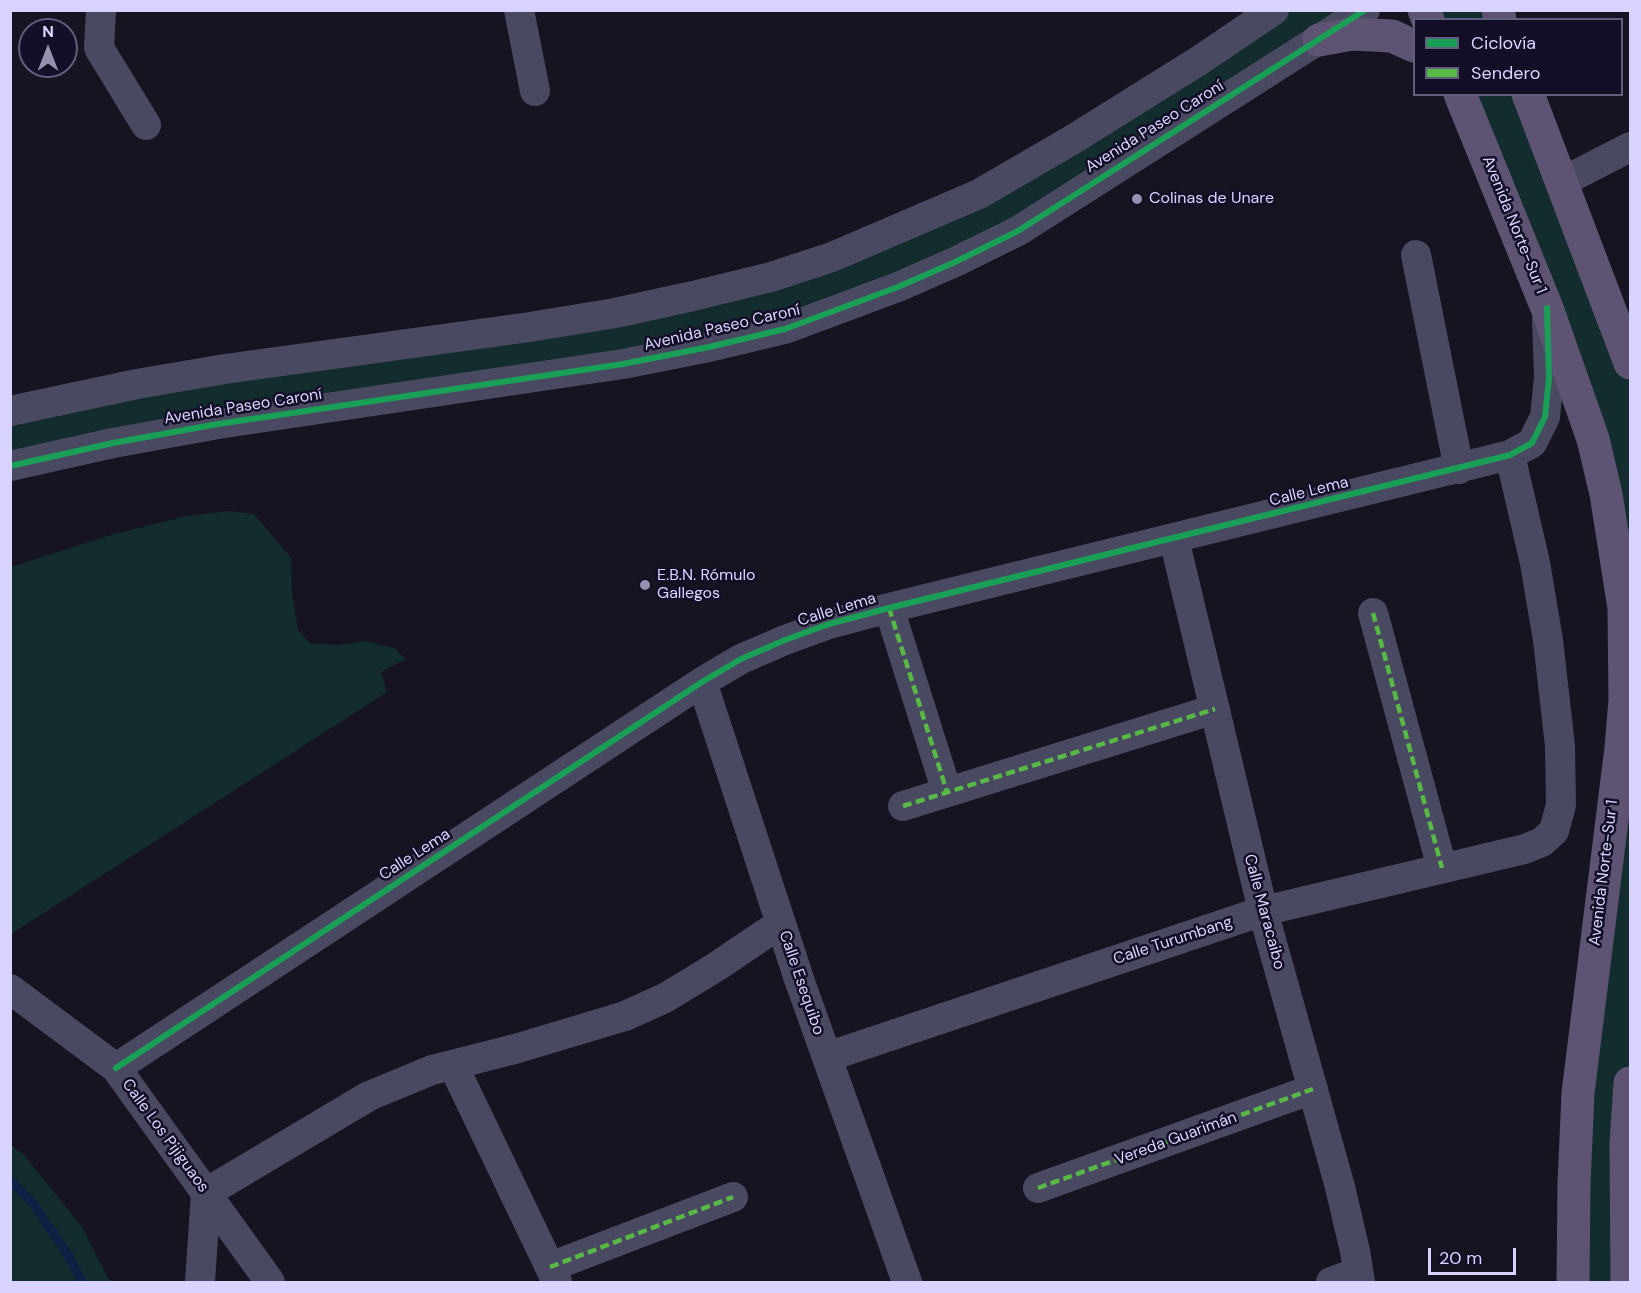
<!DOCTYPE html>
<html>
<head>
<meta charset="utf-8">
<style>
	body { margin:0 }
	#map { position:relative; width:1641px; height:1293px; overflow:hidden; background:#161421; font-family:"DM Sans",sans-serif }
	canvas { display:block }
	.frame { position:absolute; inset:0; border:12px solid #d9d4ff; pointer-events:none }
	.legend { position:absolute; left:1413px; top:18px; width:210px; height:78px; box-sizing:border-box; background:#130f26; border:2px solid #625e7d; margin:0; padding:8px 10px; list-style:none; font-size:18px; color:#d9d4ff }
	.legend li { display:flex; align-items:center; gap:12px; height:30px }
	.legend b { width:30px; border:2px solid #625e7d }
	.north { position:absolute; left:18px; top:18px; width:60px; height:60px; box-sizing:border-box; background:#130f26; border:2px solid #625e7d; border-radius:50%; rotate:0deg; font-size:16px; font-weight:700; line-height:24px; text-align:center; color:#d9d4ff }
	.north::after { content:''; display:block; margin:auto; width:21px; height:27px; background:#9591b1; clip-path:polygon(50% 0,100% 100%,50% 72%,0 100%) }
	.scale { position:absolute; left:1428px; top:1248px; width:88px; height:27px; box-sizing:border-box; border:3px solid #d9d4ff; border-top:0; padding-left:8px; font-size:18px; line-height:21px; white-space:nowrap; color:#d9d4ff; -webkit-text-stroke:4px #130f26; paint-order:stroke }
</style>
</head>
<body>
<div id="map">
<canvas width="1641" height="1293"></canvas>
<div class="frame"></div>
<ul class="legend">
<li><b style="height:8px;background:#1a9f57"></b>Ciclovía</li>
<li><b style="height:8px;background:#58b947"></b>Sendero</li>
</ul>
<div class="north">N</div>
<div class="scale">20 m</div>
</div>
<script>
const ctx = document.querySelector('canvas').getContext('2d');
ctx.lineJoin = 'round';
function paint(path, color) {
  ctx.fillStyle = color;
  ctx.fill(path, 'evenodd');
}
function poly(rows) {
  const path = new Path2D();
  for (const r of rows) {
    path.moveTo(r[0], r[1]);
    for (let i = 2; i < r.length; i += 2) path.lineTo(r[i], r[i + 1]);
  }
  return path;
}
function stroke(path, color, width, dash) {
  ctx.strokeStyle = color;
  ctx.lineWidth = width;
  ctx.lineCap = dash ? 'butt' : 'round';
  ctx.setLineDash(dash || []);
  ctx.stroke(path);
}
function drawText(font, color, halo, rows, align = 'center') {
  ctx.font = font + ' "DM Sans",sans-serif';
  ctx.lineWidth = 5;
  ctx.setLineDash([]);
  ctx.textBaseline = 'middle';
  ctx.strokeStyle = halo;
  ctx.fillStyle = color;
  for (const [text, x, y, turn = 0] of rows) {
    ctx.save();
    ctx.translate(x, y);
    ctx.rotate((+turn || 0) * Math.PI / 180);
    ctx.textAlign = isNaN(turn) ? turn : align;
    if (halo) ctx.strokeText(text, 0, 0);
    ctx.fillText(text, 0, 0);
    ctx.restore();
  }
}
paint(poly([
	[1274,11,1365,11,1018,231,838,311,11,466,10,411,530,327,898,230],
	[1424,11,1498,11,1500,19,1428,19],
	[1460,95,1528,95,1630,363,1630,1083,1627,1282,1573,1282,1621,748,1616,553],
	[229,511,254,514,291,558,292,593,298,630,310,643,338,645,365,641,394,648,406,659,381,672,387,692,11,934,11,567,114,534,187,516],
	[10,1144,24,1155,82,1227,110,1282,11,1282]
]), '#132c2d');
stroke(poly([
	[10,1180,32,1202,68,1255,82,1282]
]), '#0d2144', 9);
stroke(poly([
	[101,10,99,48,146,125],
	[519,10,535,91],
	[1562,182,1630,147],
	[1416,255,1459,469],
	[10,411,137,384,225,369,530,327,615,313,693,296,771,277,832,257,979,194,1072,140,1200,60,1274,10],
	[10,466,113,443,218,424,623,364,709,347,785,329,898,287,955,262,1018,231,1365,10],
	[1174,539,1263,911,1340,1187,1355,1251,1360,1282],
	[889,608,947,792],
	[1373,613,1442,868],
	[702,682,799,979,907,1282],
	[903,806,1215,709],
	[10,989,116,1068,270,1282],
	[827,1057,1263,911,1525,849,1542,842,1554,831,1561,805,1560,746,1548,640,1535,563,1510,455],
	[453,1065,557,1282],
	[116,1068,702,682,741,659,785,640,829,624,889,608,1510,455,1532,443,1545,417,1549,378,1547,320],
	[1038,1188,1313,1089],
	[550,1267,733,1197],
	[200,1282,206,1193,369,1096,432,1070,515,1049,625,1016,665,998,716,967,781,923],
	[1331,1282,1358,1272]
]), '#4a4962', 30);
stroke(poly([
	[1424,10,1428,20],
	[1498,10,1500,20],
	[1319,40,1352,34,1392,36,1414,46],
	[1460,94,1547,308,1593,439,1606,494,1624,608,1625,700,1621,748,1578,1093,1574,1183,1573,1282],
	[1528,94,1630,363],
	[1627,1282,1626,1143,1630,1083]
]), '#5e5373', 33);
stroke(poly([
	[889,608,947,792],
	[1373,613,1442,868],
	[903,806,1215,709],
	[1038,1188,1313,1089],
	[550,1267,733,1197]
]), '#58b947', 4.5, [9, 4.5]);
stroke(poly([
	[10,466,113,443,218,424,623,364,709,347,785,329,898,287,955,262,1018,231,1365,10],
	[116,1068,702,682,741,659,785,640,829,624,889,608,1510,455,1532,443,1545,417,1549,378,1547,308]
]), '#1a9f57', 6);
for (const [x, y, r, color] of [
	[1137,199,6,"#9591b1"],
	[645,585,6,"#9591b1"]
]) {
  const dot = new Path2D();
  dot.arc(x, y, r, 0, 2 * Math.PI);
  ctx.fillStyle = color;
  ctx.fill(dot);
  stroke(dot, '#130f26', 2);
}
drawText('16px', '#d9d4ff', '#130f26', [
	["Avenida Paseo Caroní",1155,127,-32],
	["Avenida Norte-Sur 1",1514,225,68],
	["Avenida Paseo Caroní",722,328,-13],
	["Avenida Paseo Caroní",243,407,-9],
	["Calle Lema",1309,492,-14],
	["Calle Lema",837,610,-17],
	["Calle Lema",415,855,-33],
	["Avenida Norte-Sur 1",1604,873,-83],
	["Calle Maracaibo",1264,912,75],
	["Calle Turumbang",1173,941,-18],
	["Calle Esequibo",801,983,71],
	["Calle Los Pijiguaos",165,1136,54],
	["Vereda Guarimán",1176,1139,-20]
]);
drawText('16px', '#d9d4ff', '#130f26', [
	["Colinas de Unare",1149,199],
	["E.B.N. Rómulo",657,576],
	["Gallegos",657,594]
], 'left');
</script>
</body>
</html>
